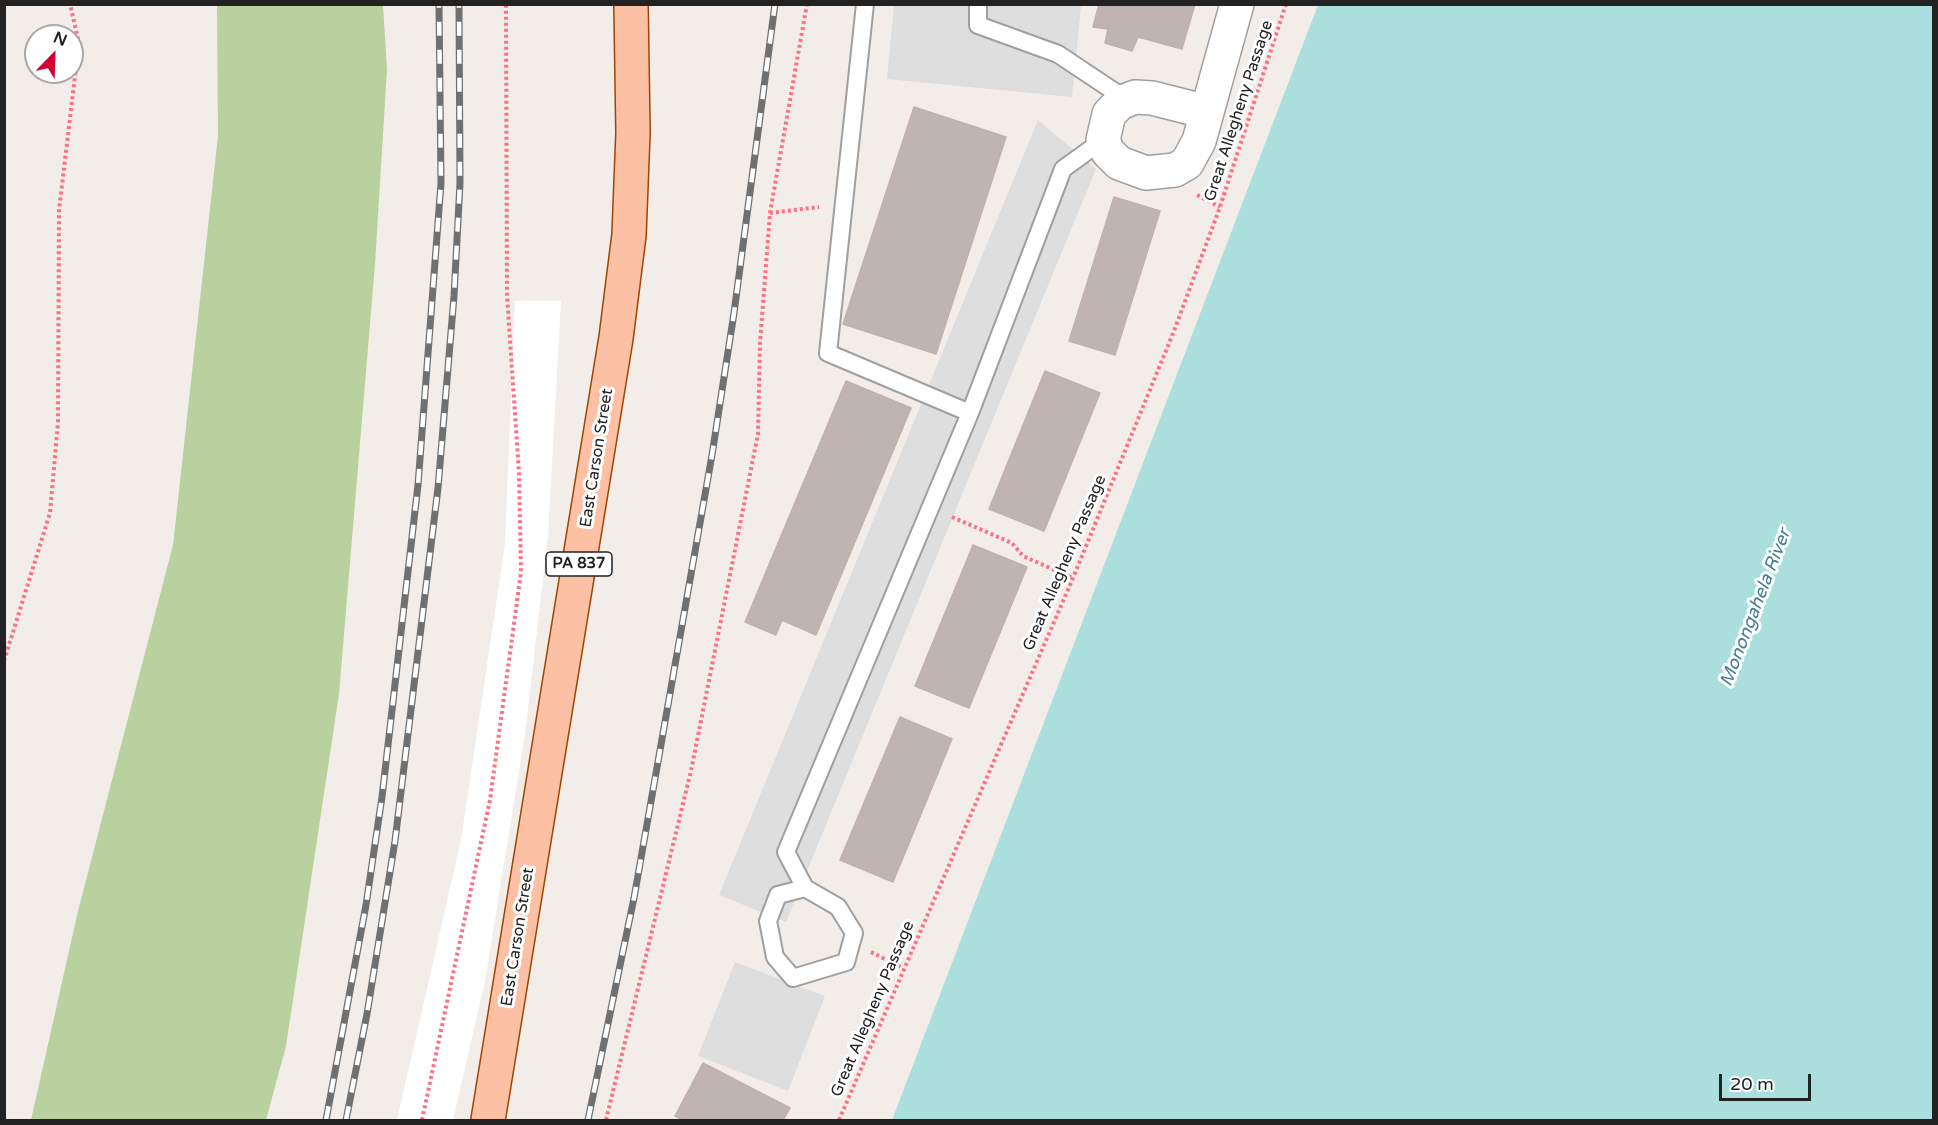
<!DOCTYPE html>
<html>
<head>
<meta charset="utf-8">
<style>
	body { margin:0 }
	#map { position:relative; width:1938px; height:1125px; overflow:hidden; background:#f2ede9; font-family:"Varela Round",sans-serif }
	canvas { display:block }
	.frame { position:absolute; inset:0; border:6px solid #222; pointer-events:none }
	.north { position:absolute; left:24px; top:24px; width:60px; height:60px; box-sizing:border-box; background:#fff; border:2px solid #a7a7a7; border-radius:50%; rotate:23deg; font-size:16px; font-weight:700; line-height:24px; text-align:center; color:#222 }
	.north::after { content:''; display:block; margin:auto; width:21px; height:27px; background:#d30031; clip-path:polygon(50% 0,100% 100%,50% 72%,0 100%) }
	.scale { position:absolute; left:1719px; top:1074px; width:92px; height:27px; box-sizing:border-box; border:3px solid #222; border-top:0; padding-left:8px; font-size:18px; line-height:21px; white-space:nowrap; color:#222; -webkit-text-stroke:4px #fff; paint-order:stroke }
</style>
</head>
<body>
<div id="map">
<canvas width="1938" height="1125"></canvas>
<div class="frame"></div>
<div class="north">N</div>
<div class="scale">20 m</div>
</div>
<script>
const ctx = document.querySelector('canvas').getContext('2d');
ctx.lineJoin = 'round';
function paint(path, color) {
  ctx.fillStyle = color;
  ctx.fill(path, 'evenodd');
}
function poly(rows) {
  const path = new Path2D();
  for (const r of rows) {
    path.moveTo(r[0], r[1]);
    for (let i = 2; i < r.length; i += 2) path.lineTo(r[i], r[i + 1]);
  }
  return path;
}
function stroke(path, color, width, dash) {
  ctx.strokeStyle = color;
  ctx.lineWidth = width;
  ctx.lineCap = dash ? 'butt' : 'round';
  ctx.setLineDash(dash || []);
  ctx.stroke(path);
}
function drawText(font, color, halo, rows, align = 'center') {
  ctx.font = font + ' "Varela Round",sans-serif';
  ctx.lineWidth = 6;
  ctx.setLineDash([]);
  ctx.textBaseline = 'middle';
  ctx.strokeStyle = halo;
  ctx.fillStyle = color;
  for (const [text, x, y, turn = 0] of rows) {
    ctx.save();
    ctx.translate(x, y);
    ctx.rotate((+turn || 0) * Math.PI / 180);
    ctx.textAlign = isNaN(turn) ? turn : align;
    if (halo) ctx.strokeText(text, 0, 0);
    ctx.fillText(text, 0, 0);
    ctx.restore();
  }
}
paint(poly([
	[217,5,383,5,387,70,375,264,339,694,286,1046,266,1120,31,1120,78,911,173,545,218,136]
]), '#b9d19e');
paint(poly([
	[894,5,1081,5,1072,97,887,79],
	[1038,120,1096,169,786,922,719,895],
	[735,962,825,996,788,1091,698,1056]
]), '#dedede');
paint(poly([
	[1318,5,1933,5,1933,1120,892,1120]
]), '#aadfde');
paint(poly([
	[515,301,561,301,548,536,525,734,485,981,453,1120,397,1120,461,840,505,544]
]), '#fff');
const building = poly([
	[1099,4,1195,4,1182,49,1138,37,1132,51,1105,43,1108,29,1093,27,1099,4],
	[914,107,1006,137,936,354,843,324,914,107],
	[1114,197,1160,211,1115,355,1069,341,1114,197],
	[1045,371,1100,393,1044,531,989,509,1045,371],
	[846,381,911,408,816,635,782,620,776,635,745,622,846,381],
	[973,545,1027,567,969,708,915,686,973,545],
	[900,717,952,739,893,882,840,860,900,717],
	[703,1063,790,1108,783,1120,683,1120,675,1116,703,1063]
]);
paint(building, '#bfb4b2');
stroke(building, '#c4b0ab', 1.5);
const service = poly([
	[865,4,828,353,970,413],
	[978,4,978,25,1058,54,1127,100],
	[805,888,778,895,768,921,775,957,793,978,846,962,854,933,838,907,805,888,786,852,970,413,1063,169,1103,140]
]);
const minor = poly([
	[1207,112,1152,98,1135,97,1120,103,1109,114,1103,140,1108,152,1119,163,1146,173,1175,170,1187,163,1199,141,1237,4]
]);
const primary = poly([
	[488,1120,616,338,629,235,633,133,631,4]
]);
stroke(service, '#9f9f9f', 20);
stroke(minor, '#9f9f9f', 36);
stroke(primary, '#9f4500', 36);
stroke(poly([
	[1197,195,1220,207],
	[770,213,819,207],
	[952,517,1012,543,1023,556,1073,578],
	[4,661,50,513,58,423,59,210,79,43,70,4],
	[871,952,903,968],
	[422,1120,490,800,521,572,519,473,507,295,506,4],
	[606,1120,691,771,758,434,760,343,770,213,807,4],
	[839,1120,1073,578,1174,331,1220,207,1286,4]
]), '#fa7283', 4, [3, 3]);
stroke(service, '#fff', 16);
stroke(minor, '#fff', 33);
stroke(primary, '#fcc1a4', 33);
const rail = poly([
	[326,1120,366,905,382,797,418,485,441,183,439,4],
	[346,1120,367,1014,395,841,438,488,454,296,460,183,459,4],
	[588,1120,634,898,712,455,734,313,775,4]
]);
stroke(rail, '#707070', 7);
stroke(rail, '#fff', 4.5, [14]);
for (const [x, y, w] of [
	[579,564,66]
]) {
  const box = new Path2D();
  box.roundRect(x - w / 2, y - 12, w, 24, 4.5);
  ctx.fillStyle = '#fff';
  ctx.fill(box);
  stroke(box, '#222', 1.5);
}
drawText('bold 15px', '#222', null, [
	["PA 837",579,564]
]);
drawText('16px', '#222', '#fff', [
	["Great Allegheny Passage",1239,111,-72],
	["East Carson Street",597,458,-81],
	["Great Allegheny Passage",1065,563,-67],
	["East Carson Street",518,937,-81],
	["Great Allegheny Passage",873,1009,-67]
]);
drawText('italic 18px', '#417d93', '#fff', [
	["Monongahela River",1756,608,-69]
]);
</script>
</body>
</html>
